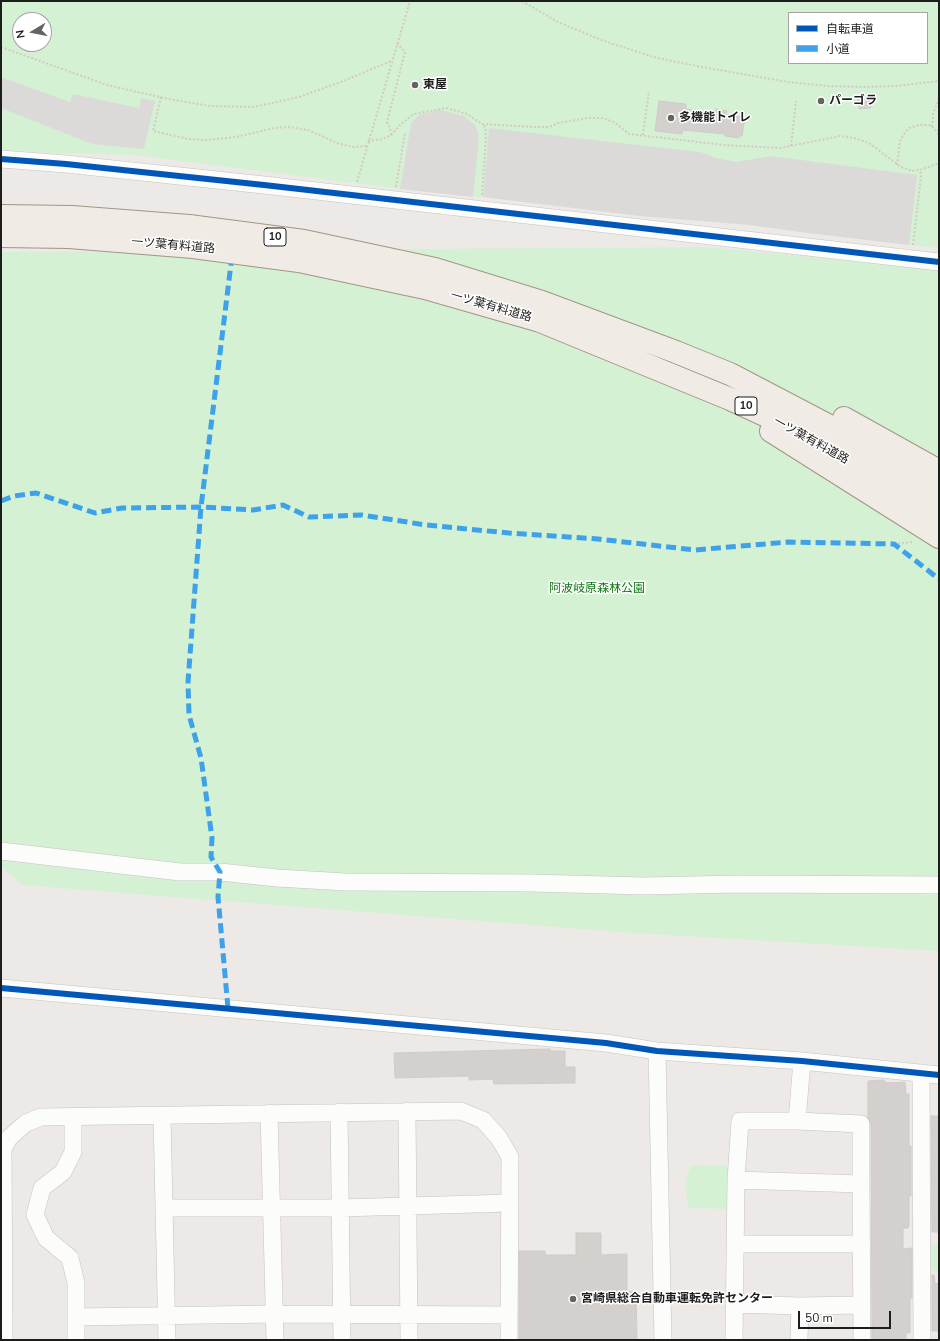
<!DOCTYPE html>
<html>
<head>
<meta charset="utf-8">
<style>
	body { margin:0 }
	#map { position:relative; width:940px; height:1341px; overflow:hidden; background:#ece9e6; font-family:"Nunito Sans","Noto Sans JP",sans-serif }
	canvas { display:block }
	.frame { position:absolute; inset:0; border:2px solid #1d1d1d; pointer-events:none }
	.legend { position:absolute; left:788px; top:12px; width:140px; height:52px; box-sizing:border-box; background:#fff; border:1px solid #a5a5a5; margin:0; padding:5px 7px; list-style:none; font-size:12px; color:#1d1d1d }
	.legend li { display:flex; align-items:center; gap:8px; height:20px }
	.legend b { width:20px; border:1px solid #a5a5a5 }
	.north { position:absolute; left:12px; top:12px; width:40px; height:40px; box-sizing:border-box; background:#fff; border:1px solid #a5a5a5; border-radius:50%; rotate:260deg; font-size:11px; font-weight:700; line-height:16px; text-align:center; color:#1d1d1d }
	.north::after { content:''; display:block; margin:auto; width:14px; height:18px; background:#656463; clip-path:polygon(50% 0,100% 100%,50% 72%,0 100%) }
	.scale { position:absolute; left:798px; top:1311px; width:93px; height:18px; box-sizing:border-box; border:2px solid #1d1d1d; border-top:0; padding-left:5px; font-size:12px; line-height:14px; white-space:nowrap; color:#1d1d1d; -webkit-text-stroke:3px #fff; paint-order:stroke }
</style>
</head>
<body>
<div id="map">
<canvas width="940" height="1341"></canvas>
<div class="frame"></div>
<ul class="legend">
<li><b style="height:5px;background:#0057b8"></b>自転車道</li>
<li><b style="height:5px;background:#3da2ea"></b>小道</li>
</ul>
<div class="north">N</div>
<div class="scale">50 m</div>
</div>
<script>
const ctx = document.querySelector('canvas').getContext('2d');
ctx.lineJoin = 'round';
function paint(path, color) {
  ctx.fillStyle = color;
  ctx.fill(path, 'evenodd');
}
function poly(rows) {
  const path = new Path2D();
  for (const r of rows) {
    path.moveTo(r[0], r[1]);
    for (let i = 2; i < r.length; i += 2) path.lineTo(r[i], r[i + 1]);
  }
  return path;
}
function stroke(path, color, width, dash) {
  ctx.strokeStyle = color;
  ctx.lineWidth = width;
  ctx.lineCap = dash ? 'butt' : 'round';
  ctx.setLineDash(dash || []);
  ctx.stroke(path);
}
function drawText(font, color, halo, rows, align = 'center') {
  ctx.font = font + ' "Nunito Sans","Noto Sans JP",sans-serif';
  ctx.lineWidth = 3;
  ctx.setLineDash([]);
  ctx.textBaseline = 'middle';
  ctx.strokeStyle = halo;
  ctx.fillStyle = color;
  for (const [text, x, y, turn = 0] of rows) {
    ctx.save();
    ctx.translate(x, y);
    ctx.rotate((+turn || 0) * Math.PI / 180);
    ctx.textAlign = isNaN(turn) ? turn : align;
    if (halo) ctx.strokeText(text, 0, 0);
    ctx.fillText(text, 0, 0);
    ctx.restore();
  }
}
paint(poly([
	[1,1,939,1,939,248,808,233,750,225,640,216,483,197,400,189,135,155,1,151],
	[789,13,927,13,927,63,789,63],
	[20,20,44,20,44,44,20,44],
	[705,247,939,269,939,951,633,933,22,885,1,867,1,252],
	[691,1165,730,1166,729,1209,689,1208,685,1187,687,1176],
	[939,1244,939,1271,931,1271,930,1245]
]), '#d5f1d3');
paint(poly([
	[1,77,70,102,73,94,139,108,141,98,155,101,144,149,92,144,1,108],
	[440,110,464,116,476,126,479,137,473,197,400,189,411,123,419,115],
	[489,128,700,152,716,158,736,162,771,156,917,175,909,245,808,233,750,225,640,216,483,197]
]), '#dcdad9');
const building = poly([
	[870,98,871,108,859,109,858,99,870,98],
	[659,101,686,104,686,109,715,112,715,109,727,111,726,115,745,117,742,136,739,136,739,138,725,136,725,134,683,130,682,134,655,131,659,101],
	[550,1049,550,1051,565,1051,565,1067,575,1067,575,1083,494,1084,493,1079,469,1080,469,1076,395,1078,394,1053,550,1049],
	[883,1080,885,1081,885,1083,905,1082,906,1094,909,1094,909,1146,911,1146,911,1196,909,1196,909,1225,908,1228,903,1228,903,1249,912,1248,912,1298,910,1298,910,1333,906,1333,906,1340,872,1340,871,1124,868,1117,868,1081,883,1080],
	[931,1116,939,1116,939,1232,932,1232,931,1116],
	[576,1233,601,1233,601,1255,627,1254,627,1292,636,1291,637,1340,519,1340,519,1251,545,1251,545,1255,576,1255,576,1233],
	[932,1275,934,1275,935,1284,939,1283,939,1331,932,1331,932,1275]
]);
paint(building, '#d3d0cd');
stroke(building, '#cfcbc8', 1);
const minor = poly([
	[1,159,66,164,264,185,939,262],
	[1,851,180,872,220,872,277,878,346,882,532,883,643,886,739,884,939,885],
	[1,988,606,1043,657,1051,802,1061,939,1075],
	[657,1051,663,1340],
	[921,1073,922,1340],
	[407,1111,409,1340],
	[339,1112,342,1340],
	[269,1113,275,1340],
	[162,1116,167,1340],
	[73,1117,73,1152,63,1172,42,1188,35,1215,46,1238,70,1258,76,1283,76,1317],
	[797,1121,802,1061],
	[736,1180,740,1121,797,1121,861,1124,861,1184],
	[164,1208,341,1208,509,1203],
	[736,1244,862,1244],
	[734,1304,800,1306,862,1305],
	[4,1340,3,1149,9,1138,26,1123,41,1117,461,1111,483,1120,499,1138,510,1157,509,1340],
	[76,1340,76,1317,275,1314,509,1315],
	[734,1340,736,1180,861,1184,862,1340],
	[799,1340,800,1306]
]);
const major = poly([
	[1,216,72,217,189,226,304,241,435,269,542,302,676,352,730,374,835,429,939,492],
	[1,236,69,237,193,247,299,261,425,288,540,321,730,399,795,429,939,516],
	[844,418,939,471],
	[771,431,939,537]
]);
stroke(minor, '#c4c3c2', 18);
stroke(major, '#a19684', 24);
stroke(poly([
	[522,1,558,22,604,41,657,58,702,67,788,82,828,86,862,87,896,86,939,81],
	[1,47,107,85,169,99,210,106,254,107,299,97,341,82,391,61],
	[161,97,153,131,189,139,206,140,236,137,274,128,289,127,308,130,337,143,353,147,367,146],
	[932,127,933,114,939,98],
	[391,135,390,128,387,122,405,52,397,43],
	[643,135,649,91],
	[368,141,383,139,391,135,400,125,414,114,446,108,467,114,482,124,534,127,549,127,558,123,588,118,602,118,614,122,629,134,724,145,780,148,840,136,854,138,869,143,901,167,912,171,923,169,939,163],
	[791,146,796,101],
	[897,165,900,141,904,134,909,128,919,125,929,125,934,128,939,135],
	[357,182,410,1],
	[396,187,405,133],
	[482,195,486,138,485,127,482,124],
	[913,245,921,176,920,170],
	[894,544,913,542]
]), '#d5c8c6', 2, [2, 2]);
stroke(minor, '#fcfcfb', 17);
stroke(major, '#f0ebe4', 22);
stroke(poly([
	[1,501,14,496,36,493,95,513,122,508,201,507,253,510,283,505,309,517,362,515,426,525,509,533,598,539,695,550,788,542,894,544,939,579],
	[228,1008,218,897,220,872,211,857,212,838,201,758,189,715,188,682,201,507,231,264]
]), '#3da2ea', 5, [10, 5]);
stroke(poly([
	[1,159,66,164,264,185,939,262],
	[1,988,606,1043,657,1051,802,1061,939,1075]
]), '#0057b8', 6);
for (const [x, y, r, color] of [
	[415,85,4,"#656463"],
	[821,101,4,"#656463"],
	[671,118,4,"#656463"],
	[573,1299,4,"#656463"]
]) {
  const dot = new Path2D();
  dot.arc(x, y, r, 0, 2 * Math.PI);
  ctx.fillStyle = color;
  ctx.fill(dot);
  stroke(dot, '#fff', 1.5);
}
for (const [x, y, w] of [
	[275,237,22],
	[746,406,22]
]) {
  const box = new Path2D();
  box.roundRect(x - w / 2, y - 9, w, 18, 3);
  ctx.fillStyle = '#fff';
  ctx.fill(box);
  stroke(box, '#1d1d1d', 1);
}
drawText('bold 11px', '#1d1d1d', null, [
	["10",275,237],
	["10",746,406]
]);
drawText('bold 12px', '#1d1d1d', '#fff', [
	["東屋",423,85],
	["パーゴラ",829,101],
	["多機能トイレ",679,118],
	["宮崎県総合自動車運転免許センター",581,1299]
], 'left');
drawText('12px', '#1d1d1d', '#fff', [
	["一ツ葉有料道路",173,246,5],
	["一ツ葉有料道路",491,307,16],
	["一ツ葉有料道路",811,441,29]
]);
drawText('12px', '#107714', '#fff', [
	["阿波岐原森林公園",597,589]
]);
</script>
</body>
</html>
